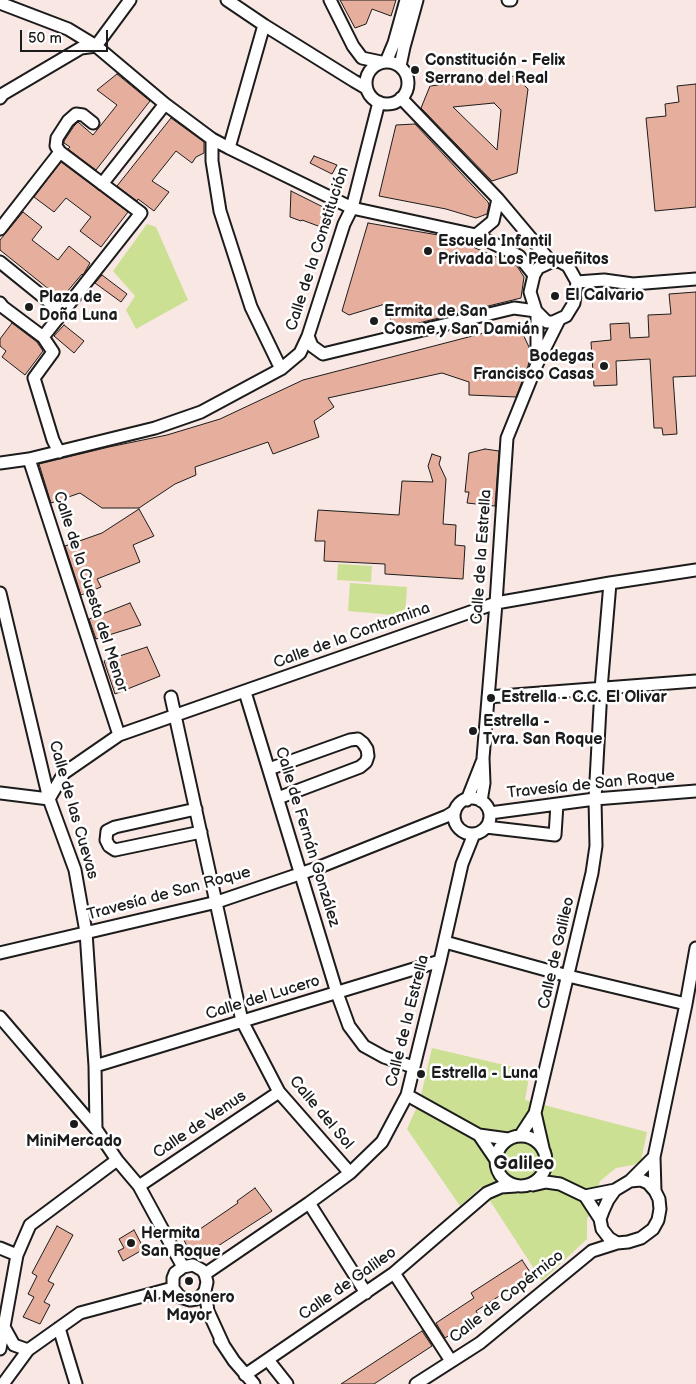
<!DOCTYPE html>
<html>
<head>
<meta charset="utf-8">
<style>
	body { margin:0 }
	#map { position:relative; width:696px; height:1384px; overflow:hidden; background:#f8e7e2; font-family:"Balsamiq Sans",sans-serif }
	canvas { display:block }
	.scale { position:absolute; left:20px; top:30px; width:88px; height:22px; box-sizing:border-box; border:2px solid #1c1c1c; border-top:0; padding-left:6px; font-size:15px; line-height:18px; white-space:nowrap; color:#1c1c1c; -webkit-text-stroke:4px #fff; paint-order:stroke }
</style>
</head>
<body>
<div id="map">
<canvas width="696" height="1384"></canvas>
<div class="scale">50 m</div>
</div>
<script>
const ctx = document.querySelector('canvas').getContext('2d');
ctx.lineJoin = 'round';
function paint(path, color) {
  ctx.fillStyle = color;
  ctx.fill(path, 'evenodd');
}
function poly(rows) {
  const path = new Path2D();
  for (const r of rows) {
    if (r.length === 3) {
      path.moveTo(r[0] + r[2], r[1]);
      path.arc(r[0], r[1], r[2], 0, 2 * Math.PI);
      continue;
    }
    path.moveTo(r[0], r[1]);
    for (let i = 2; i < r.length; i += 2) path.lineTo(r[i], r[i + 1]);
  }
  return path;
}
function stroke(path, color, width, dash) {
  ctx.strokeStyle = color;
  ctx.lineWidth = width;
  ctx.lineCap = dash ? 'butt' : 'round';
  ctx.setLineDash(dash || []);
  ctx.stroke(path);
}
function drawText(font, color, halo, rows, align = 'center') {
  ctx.font = font + ' "Balsamiq Sans",sans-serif';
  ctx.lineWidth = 5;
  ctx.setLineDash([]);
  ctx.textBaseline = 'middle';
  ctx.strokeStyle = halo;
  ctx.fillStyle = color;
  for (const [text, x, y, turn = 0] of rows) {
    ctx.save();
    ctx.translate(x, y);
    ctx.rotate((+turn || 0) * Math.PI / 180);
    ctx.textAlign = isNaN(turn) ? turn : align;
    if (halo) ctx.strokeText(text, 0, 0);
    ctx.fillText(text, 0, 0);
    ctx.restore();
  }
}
paint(poly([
	[147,224,156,227,188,300,136,329,126,310,135,296,113,271],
	[338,564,372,566,371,582,337,580],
	[350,583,407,587,405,616,348,611],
	[432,1048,530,1071,525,1100,647,1132,641,1161,633,1165,616,1168,600,1181,587,1220,587,1239,542,1281,481,1187,460,1206,407,1129,420,1100]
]), '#cce094');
const building = poly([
	[340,0,396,0,391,16,372,9,366,24,355,28,340,0],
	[117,74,150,101,96,170,68,149,70,147,64,143,64,141,74,126,78,122,93,135,117,105,97,90,117,74],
	[515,76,528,89,517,173,492,181,421,108,430,86,515,76],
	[494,103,501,110,497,150,453,107,494,103],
	[696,84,696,207,655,211,646,118,666,116,665,104,679,102,677,86,696,84],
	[171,118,204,142,204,153,196,157,192,163,176,151,152,181,169,192,154,211,138,199,137,201,117,186,171,118],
	[415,124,488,202,489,205,487,214,476,218,446,209,379,196,396,125,415,124],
	[314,156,337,165,332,174,310,163,314,156],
	[61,162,128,212,101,247,80,231,91,217,66,198,54,212,34,197,61,162],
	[291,191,327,209,321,227,302,220,301,221,290,217,291,191],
	[23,212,42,227,32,240,58,260,69,246,90,263,83,275,82,274,61,299,0,250,0,240,23,212],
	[368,223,450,237,517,266,524,277,521,298,394,329,385,304,349,315,342,311,368,223],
	[102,275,127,294,121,302,95,283,102,275],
	[696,292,696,376,673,377,677,434,663,435,662,428,654,428,650,359,616,361,617,385,594,386,591,342,611,340,610,324,629,323,630,338,649,337,648,315,671,314,669,294,696,292],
	[12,323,37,342,43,351,25,375,2,357,6,351,0,346,0,339,12,323],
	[64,325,84,341,74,353,54,336,64,325],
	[507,327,520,328,529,347,530,357,528,366,516,397,469,395,469,382,442,373,328,398,334,407,314,421,319,437,273,454,268,442,195,467,196,475,175,484,139,508,102,508,80,493,51,503,39,464,109,447,167,435,220,419,303,380,507,327],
	[485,449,499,451,495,506,467,503,469,492,465,492,469,453,485,449],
	[432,454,441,457,439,464,446,479,443,524,456,525,455,545,465,546,463,579,385,574,385,564,324,561,325,541,315,541,318,510,399,515,402,481,433,482,428,466,432,454],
	[139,509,154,536,133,545,140,562,97,579,101,587,81,595,65,546,102,533,139,509],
	[130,603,141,625,96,639,89,619,130,603],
	[147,647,160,676,115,694,104,661,147,647],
	[255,1188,272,1211,201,1257,191,1255,184,1240,238,1203,237,1201,255,1188],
	[57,1226,73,1235,48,1281,54,1284,44,1302,50,1305,40,1324,23,1317,34,1297,28,1294,37,1276,32,1273,57,1226],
	[134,1230,144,1249,123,1261,118,1251,124,1248,119,1239,134,1230],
	[522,1260,532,1275,476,1311,479,1316,445,1338,436,1323,474,1298,471,1293,522,1260],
	[422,1331,432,1346,374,1384,341,1384,422,1331]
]);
paint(building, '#e6af9d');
stroke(building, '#1c1c1c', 1);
const minor = poly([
	[227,0,264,25,354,81,366,88],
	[330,0,353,46,362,58,381,62],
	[508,0,511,0],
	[0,3,68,29,96,46,165,104,212,139,229,148,352,208,476,235,519,256,534,275],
	[387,83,21],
	[386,62,394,43,406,0],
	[400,66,404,47,417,0],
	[0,98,3,94,81,48,96,46,130,0],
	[401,98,498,199,551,262],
	[212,139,212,161,220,211,251,307,281,369],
	[229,148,264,25],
	[102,184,165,104],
	[0,229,60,152],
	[476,235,493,221,498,199],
	[559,261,568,266,577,282,574,303,566,316,553,322,547,322,536,311,530,292,534,275,538,268,551,262,559,261],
	[0,262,63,313],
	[577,282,604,280,633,284,696,279],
	[0,303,3,307,43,337,53,352,34,378,53,440,59,452],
	[308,336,312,346,323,354,514,308,536,311],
	[43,337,141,213,60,152,56,146,57,138,68,121,76,114,83,115,93,123],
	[537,360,537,312],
	[29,459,119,735],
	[0,463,29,459,155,428,201,412,281,369,300,353,308,336,344,224,352,208,379,102],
	[0,593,49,799,75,870,86,932,95,1066,96,1129],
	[245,692,337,993,349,1026,364,1046,384,1057,413,1067],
	[171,697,242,1021,279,1092,350,1173],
	[488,697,696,681],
	[269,769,350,740,358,739,363,743,367,749,368,756,366,762,360,767,278,798],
	[0,793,49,799],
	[472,816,18],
	[49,799,64,773,119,735,496,603,610,583,696,570],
	[467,800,482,762],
	[481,801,484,783,483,758,496,603,507,438,537,364,559,320],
	[196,809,115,827,107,831,106,840,109,846,115,850,201,832],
	[490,813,595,799,696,791],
	[486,827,555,835,557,804],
	[445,942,568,976,686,1004],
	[0,953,217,902,317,868,447,816,455,811],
	[0,1017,96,1129,117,1160,139,1186,183,1267],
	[95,1066,440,961],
	[407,1095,479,1135,508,1139],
	[535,1113,543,1148],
	[479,1135,496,1160],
	[521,1161,25],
	[520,1136,535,1113,592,873,596,846,595,799,601,689,610,583],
	[630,1181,654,1157],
	[533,1185,546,1182,560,1184,585,1196,600,1219],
	[139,1186,279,1092],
	[655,1191,654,1157,686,1004,696,948],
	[585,1196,615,1190,630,1181,641,1180,648,1183,655,1191,659,1199,660,1209,658,1220,653,1229,641,1238,628,1242,617,1243,609,1238,602,1229,600,1219,603,1211,608,1200,615,1190],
	[309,1203,366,1293],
	[0,1248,17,1255],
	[394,1273,451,1361],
	[205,1274,309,1203,350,1173,382,1142,407,1095,440,961,462,864,474,834],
	[205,1291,201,1296,196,1299,190,1300,180,1297,173,1288,173,1278,175,1273,183,1267,193,1265,202,1270,205,1274,207,1282,205,1291,208,1311,224,1346],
	[4,1327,14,1345,28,1350],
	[59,1328,76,1384],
	[220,1340,234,1361,254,1384],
	[0,1349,17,1255,30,1225,117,1160],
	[268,1360,287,1384],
	[245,1375,394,1273,487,1193,501,1187,516,1186],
	[3,1384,28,1350,80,1313,173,1288],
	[416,1384,480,1343,592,1251,617,1243]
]);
stroke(minor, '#1c1c1c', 15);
stroke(minor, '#fff', 11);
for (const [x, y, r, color] of [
	[415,70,5,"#1c1c1c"],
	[428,251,5,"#1c1c1c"],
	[555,296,5,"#1c1c1c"],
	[29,307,5,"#1c1c1c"],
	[374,321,5,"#1c1c1c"],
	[604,366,5,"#1c1c1c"],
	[491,698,5,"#1c1c1c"],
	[473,731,5,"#1c1c1c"],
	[421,1074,5,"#1c1c1c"],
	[74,1124,5,"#1c1c1c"],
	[131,1243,5,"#1c1c1c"],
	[189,1281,5,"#1c1c1c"]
]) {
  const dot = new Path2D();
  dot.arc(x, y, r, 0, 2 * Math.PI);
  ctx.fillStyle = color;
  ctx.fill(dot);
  stroke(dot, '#fff', 2);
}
drawText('bold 16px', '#1c1c1c', '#fff', [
	["Constitución - Felix",425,61],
	["Serrano del Real",425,79],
	["Escuela Infantil",438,242],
	["Privada Los Pequeñitos",438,260],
	["El Calvario",565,296],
	["Plaza de",39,298],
	["Doña Luna",39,316],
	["Ermita de San",384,312],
	["Cosme y San Damián",384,330],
	["Bodegas",594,357,"right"],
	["Francisco Casas",594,375,"right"],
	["Estrella - C.C. El Olivar",501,698],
	["Estrella -",483,722],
	["Tvra. San Roque",483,740],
	["Estrella - Luna",431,1074],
	["MiniMercado",74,1142,"center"],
	["Hermita",141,1234],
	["San Roque",141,1252],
	["Al Mesonero",189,1298,"center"],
	["Mayor",189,1316,"center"]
], 'left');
drawText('16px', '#1c1c1c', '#fff', [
	["Calle de la Constitución",318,249,-72],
	["Calle de la Estrella",482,557,-86],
	["Calle de la Cuesta del Menor",90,592,72],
	["Calle de la Contramina",352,636,-20],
	["Travesía de San Roque",591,785,-6],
	["Calle de las Cuevas",73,810,74],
	["Calle de Fernán González",307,837,73],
	["Travesía de San Roque",169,894,-15],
	["Calle de Galileo",557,953,-77],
	["Calle del Lucero",263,998,-17],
	["Calle de la Estrella",408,1021,-76],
	["Calle del Sol",321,1113,50],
	["Calle de Venus",200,1125,-34],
	["Calle de Galileo",348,1284,-35],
	["Calle de Copérnico",507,1297,-38]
]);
drawText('bold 19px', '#1c1c1c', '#fff', [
	["Galileo",524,1164]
]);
</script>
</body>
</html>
